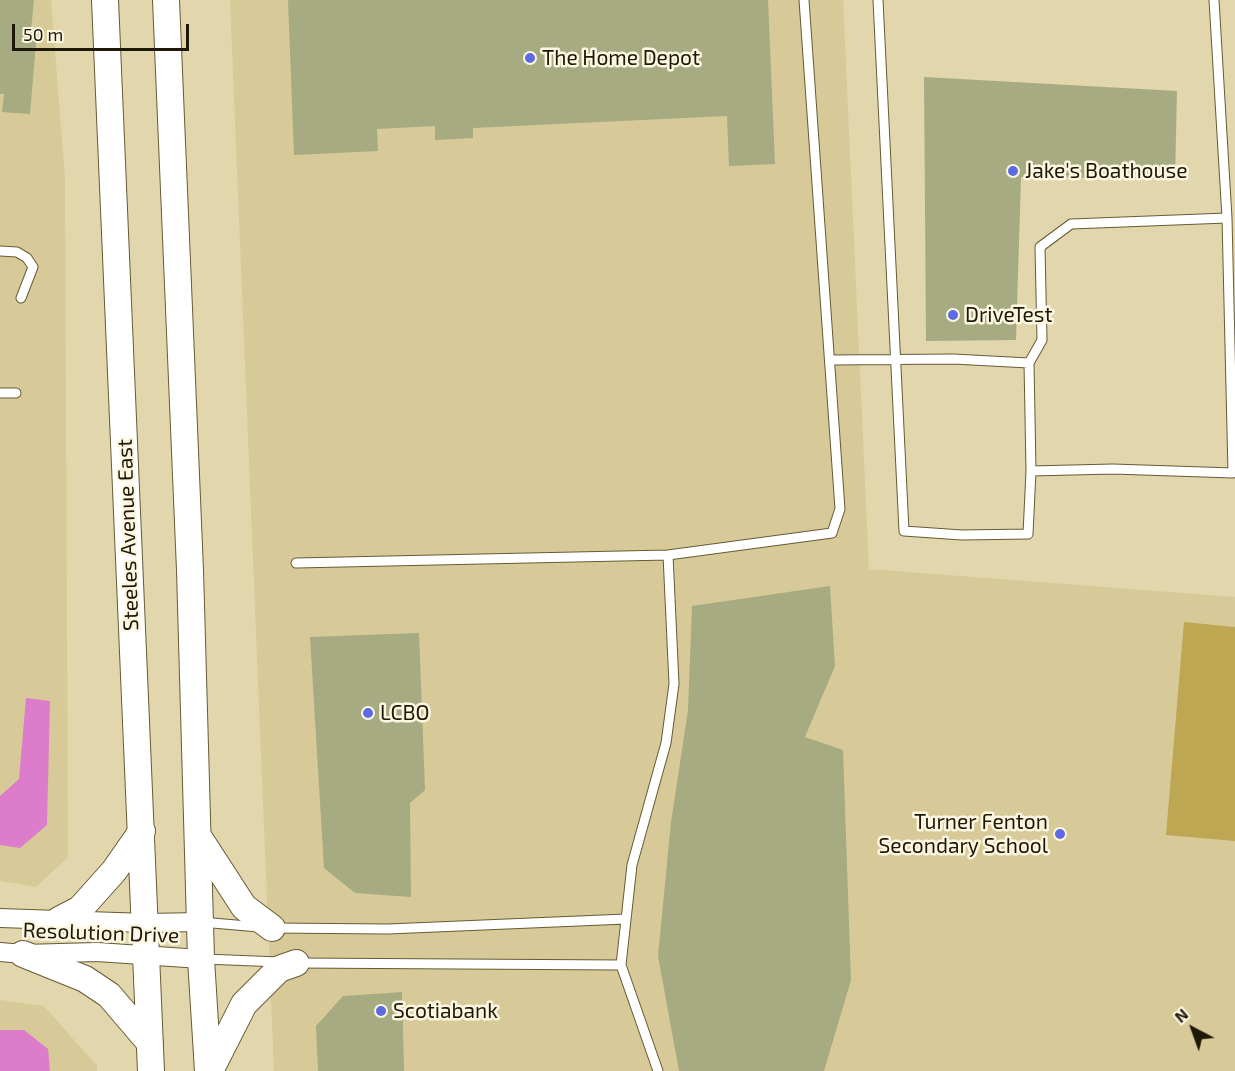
<!DOCTYPE html>
<html>
<head>
<meta charset="utf-8">
<style>
	body { margin:0 }
	#map { position:relative; width:1235px; height:1071px; overflow:hidden; background:#e2d6ac; font-family:"Exo 2",sans-serif }
	canvas { display:block }
	.north { position:absolute; left:1163px; top:999px; width:60px; height:60px; -webkit-text-stroke:4px #fdf7e2; paint-order:stroke; rotate:319deg; font-size:16px; font-weight:700; line-height:24px; text-align:center; color:#1d1808 }
	.north::after { content:''; display:block; margin:auto; width:21px; height:27px; background:#1d1808; clip-path:polygon(50% 0,100% 100%,50% 72%,0 100%) }
	.scale { position:absolute; left:12px; top:24px; width:177px; height:27px; box-sizing:border-box; border:3px solid #1d1808; border-top:0; padding-left:8px; font-size:18px; line-height:21px; white-space:nowrap; color:#1d1808; -webkit-text-stroke:4px #fdf7e2; paint-order:stroke }
</style>
</head>
<body>
<div id="map">
<canvas width="1235" height="1071"></canvas>
<div class="north">N</div>
<div class="scale">50 m</div>
</div>
<script>
const ctx = document.querySelector('canvas').getContext('2d');
ctx.lineJoin = 'round';
function paint(path, color) {
  ctx.fillStyle = color;
  ctx.fill(path, 'evenodd');
}
function poly(rows) {
  const path = new Path2D();
  for (const r of rows) {
    path.moveTo(r[0], r[1]);
    for (let i = 2; i < r.length; i += 2) path.lineTo(r[i], r[i + 1]);
  }
  return path;
}
function stroke(path, color, width, dash) {
  ctx.strokeStyle = color;
  ctx.lineWidth = width;
  ctx.lineCap = dash ? 'butt' : 'round';
  ctx.setLineDash(dash || []);
  ctx.stroke(path);
}
function drawText(font, color, halo, rows, align = 'center') {
  ctx.font = font + ' "Exo 2",sans-serif';
  ctx.lineWidth = 5;
  ctx.setLineDash([]);
  ctx.textBaseline = 'middle';
  ctx.strokeStyle = halo;
  ctx.fillStyle = color;
  for (const [text, x, y, turn = 0] of rows) {
    ctx.save();
    ctx.translate(x, y);
    ctx.rotate((+turn || 0) * Math.PI / 180);
    ctx.textAlign = isNaN(turn) ? turn : align;
    if (halo) ctx.strokeText(text, 0, 0);
    ctx.fillText(text, 0, 0);
    ctx.restore();
  }
}
paint(poly([
	[0,0,51,0,65,178,68,857,36,887,0,881],
	[230,0,843,0,869,569,1235,597,1235,1071,274,1071],
	[0,1000,44,1006,97,1066,97,1071,0,1071]
]), '#d7ca98');
paint(poly([
	[1184,622,1235,627,1235,841,1166,835]
]), '#bea752');
paint(poly([
	[26,698,50,701,47,825,20,848,0,845,0,796,19,779],
	[0,1030,24,1030,48,1049,50,1071,0,1071]
]), '#dd7cca');
paint(poly([
	[0,0,34,0,31,30,37,31,30,114,2,112,4,94,0,94],
	[288,0,768,0,775,164,729,166,727,116,473,128,473,138,435,140,435,126,377,129,378,151,294,155],
	[924,77,1177,91,1175,179,1021,177,1016,340,926,341],
	[830,586,835,666,805,737,843,750,851,980,824,1071,679,1071,658,956,671,822,688,710,692,606],
	[419,633,425,790,410,803,411,897,355,893,324,868,310,637],
	[402,992,404,1071,318,1071,316,1026,343,996]
]), '#a6ab82');
const lane = poly([
	[878,0,904,531,962,535,1028,534,1031,471],
	[1214,0,1227,218,1233,473,1113,469,1031,471,1029,363,1042,340,1040,247,1071,224,1227,218],
	[0,251,17,252,27,258,33,267,21,298],
	[830,360,953,359,1029,363],
	[0,393,16,393],
	[296,563,668,555,832,533,840,509,804,0],
	[201,922,259,927],
	[272,928,388,929,626,919],
	[204,959,280,962],
	[297,963,621,965],
	[658,1071,621,965,632,865,666,743,674,684,668,555]
]);
const street = poly([
	[0,918,146,923,201,922],
	[0,952,23,954,97,952,201,959]
]);
const secondary = poly([
	[105,0,151,1071],
	[166,0,190,570,201,959,208,1071],
	[198,836,244,907,272,928],
	[59,920,80,909,114,871,142,831],
	[23,954,85,979,109,995,150,1043],
	[210,1071,244,1004,279,969,296,963]
]);
stroke(lane, '#665b35', 11);
stroke(street, '#665b35', 20);
stroke(secondary, '#665b35', 28);
stroke(lane, '#fff', 9);
stroke(street, '#fff', 18);
stroke(secondary, '#fff', 26);
for (const [x, y, r, color] of [
	[530,58,6,"#5d6ae2"],
	[1013,171,6,"#5d6ae2"],
	[953,315,6,"#5d6ae2"],
	[368,713,6,"#5d6ae2"],
	[1060,834,6,"#5d6ae2"],
	[381,1011,6,"#5d6ae2"]
]) {
  const dot = new Path2D();
  dot.arc(x, y, r, 0, 2 * Math.PI);
  ctx.fillStyle = color;
  ctx.fill(dot);
  stroke(dot, '#fdf7e2', 2);
}
drawText('21px', '#1d1808', '#fdf7e2', [
	["The Home Depot",542,58],
	["Jake's Boathouse",1025,171],
	["DriveTest",965,315],
	["LCBO",380,713],
	["Turner Fenton",1048,822,"right"],
	["Secondary School",1048,846,"right"],
	["Scotiabank",393,1011]
], 'left');
drawText('21px', '#1d1808', '#fdf7e2', [
	["Steeles Avenue East",128,535,-92],
	["Resolution Drive",101,933,2]
]);
</script>
</body>
</html>
